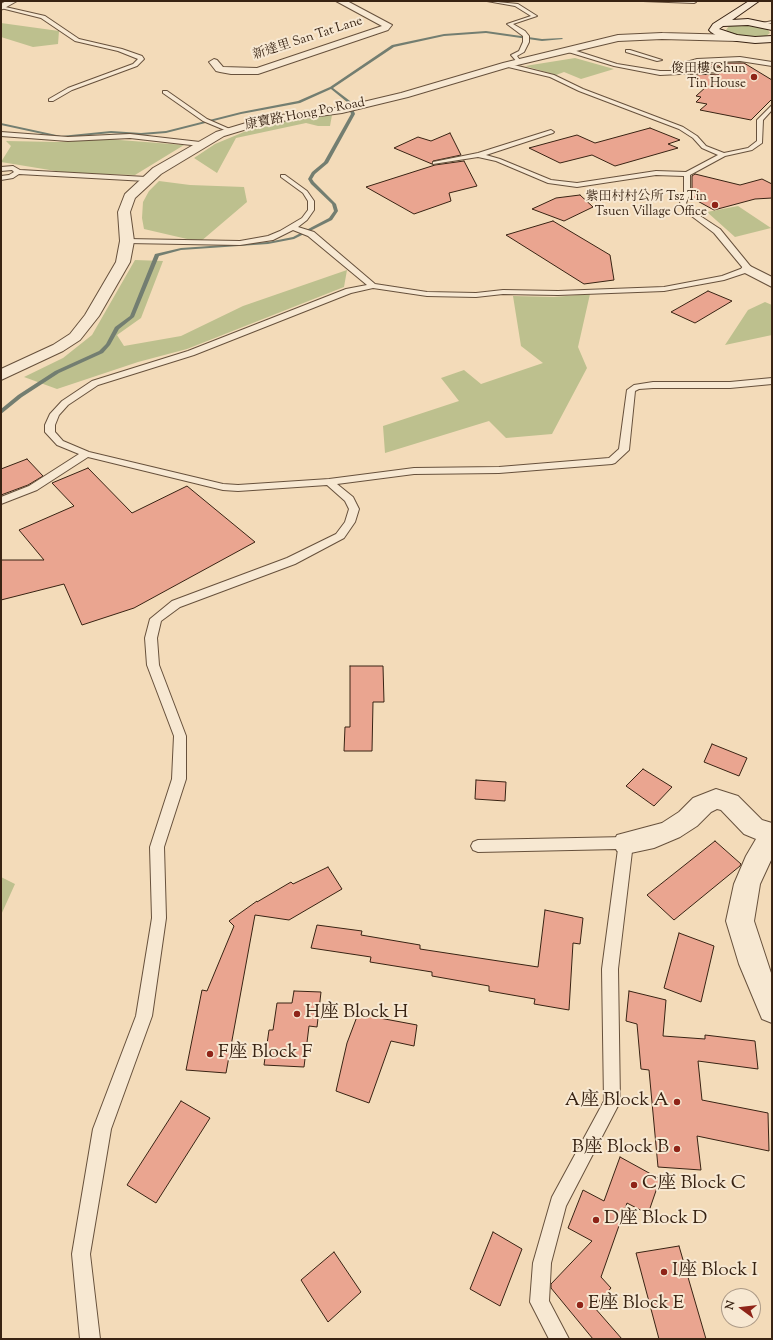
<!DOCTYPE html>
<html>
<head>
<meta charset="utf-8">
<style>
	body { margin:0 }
	#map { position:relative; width:773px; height:1340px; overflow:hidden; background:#f3dbb9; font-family:"Sorts Mill Goudy",serif }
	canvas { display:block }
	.frame { position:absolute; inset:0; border:2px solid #382313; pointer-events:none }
	.north { position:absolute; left:721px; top:1288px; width:40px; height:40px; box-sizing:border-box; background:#f7e8d2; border:1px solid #ab9986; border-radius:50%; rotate:285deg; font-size:11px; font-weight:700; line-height:16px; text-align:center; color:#382313 }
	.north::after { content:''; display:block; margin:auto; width:14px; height:18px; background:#8f2418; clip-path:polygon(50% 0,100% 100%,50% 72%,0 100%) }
</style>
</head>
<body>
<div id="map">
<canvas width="773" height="1340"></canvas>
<div class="frame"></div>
<div class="north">N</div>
</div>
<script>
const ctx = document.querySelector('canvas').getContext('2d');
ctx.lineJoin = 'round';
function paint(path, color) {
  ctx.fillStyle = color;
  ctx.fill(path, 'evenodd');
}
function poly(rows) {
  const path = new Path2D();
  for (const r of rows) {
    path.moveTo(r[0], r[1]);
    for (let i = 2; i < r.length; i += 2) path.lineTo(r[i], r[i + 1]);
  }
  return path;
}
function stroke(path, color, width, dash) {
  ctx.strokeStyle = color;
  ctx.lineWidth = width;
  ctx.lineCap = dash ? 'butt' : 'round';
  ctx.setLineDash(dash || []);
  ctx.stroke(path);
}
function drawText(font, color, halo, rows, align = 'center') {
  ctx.font = font + ' "Sorts Mill Goudy","Noto Serif TC",serif';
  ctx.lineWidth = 4;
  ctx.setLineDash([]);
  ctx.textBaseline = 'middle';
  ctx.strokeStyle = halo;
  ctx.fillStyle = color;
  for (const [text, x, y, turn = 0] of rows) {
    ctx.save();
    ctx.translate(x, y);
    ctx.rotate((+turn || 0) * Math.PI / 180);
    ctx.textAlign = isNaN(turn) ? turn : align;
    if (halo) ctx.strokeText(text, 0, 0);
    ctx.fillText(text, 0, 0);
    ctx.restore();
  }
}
paint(poly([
	[1,23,59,31,58,44,33,47,1,37],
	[741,25,761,27,768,30,770,33,766,36,754,37,736,35,726,30,729,26],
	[575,58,614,69,581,79,564,72,556,75,525,66],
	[332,115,330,126,318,126,306,123,236,138,217,173,194,158,215,144,256,127,279,122],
	[107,139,184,145,135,175,68,173,1,162,11,146,6,141,58,142],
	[159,181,190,185,244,187,247,202,200,242,144,229,142,218,143,202,149,191],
	[738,206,771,228,735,237,707,212],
	[135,260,163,261,141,318,117,335,124,346,181,336,243,306,347,270,344,287,187,349,138,362,57,389,24,377,63,358,92,335],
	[590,294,578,347,587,368,552,434,506,438,489,421,385,453,383,426,459,401,441,378,464,370,481,384,543,363,521,346,513,296,554,297],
	[765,302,772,305,772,335,725,345,748,310],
	[1,877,15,884,1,915]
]), '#bdc08e');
paint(poly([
	[486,31,542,39,562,38,563,39,542,41,486,33,444,36,394,47,333,88,350,101,355,114,328,163,315,174,312,179,314,182,336,204,338,211,332,220,294,239,268,244,181,250,159,256,134,317,119,329,110,345,103,353,59,373,22,397,1,414,1,409,18,395,55,371,99,351,106,344,115,327,130,316,155,254,181,248,268,242,293,237,329,218,334,211,332,204,311,184,308,179,312,172,324,162,351,114,347,102,331,89,300,103,241,114,166,133,141,135,111,133,61,138,1,125,1,123,61,136,111,131,141,133,166,131,241,112,298,101,330,87,392,45,444,34,486,31]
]), '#737e71');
const building = poly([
	[719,63,744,63,772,80,772,99,751,120,700,110,707,104,696,102,701,97,696,96,707,86,690,75,719,74,723,70,719,66,681,69,719,63],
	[650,128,680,140,668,144,678,148,615,166,592,155,560,163,529,148,577,135,595,143,650,128],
	[450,133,461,155,433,161,432,164,394,148,418,137,431,141,450,133],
	[464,161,477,186,449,193,451,201,414,214,366,187,435,165,464,161],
	[695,174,740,185,762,179,772,184,772,198,755,199,714,210,692,198,692,176,695,174],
	[580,195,593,207,564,221,532,209,556,198,580,195],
	[553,221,610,255,614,280,584,284,506,235,553,221],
	[708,291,732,301,695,323,671,312,708,291],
	[27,459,43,476,28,485,1,495,1,469,27,459],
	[88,468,132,513,187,486,255,542,134,608,82,625,64,584,1,600,1,560,44,560,19,530,74,506,52,483,88,468],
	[350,666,383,666,384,702,373,702,372,751,344,751,345,727,350,727,350,666],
	[712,744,747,758,739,776,704,762,712,744],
	[643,769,672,787,654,806,626,786,643,769],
	[476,780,506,782,505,801,475,799,476,780],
	[715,841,741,864,740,866,674,920,647,895,715,841],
	[328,867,342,889,289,920,255,915,226,1073,186,1070,202,990,207,991,234,926,229,921,257,901,257,902,291,882,293,884,328,867],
	[545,910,583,918,580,944,573,943,569,1010,534,1004,535,999,489,991,489,986,432,976,432,972,370,962,371,957,311,948,317,925,362,931,361,935,420,945,420,949,538,967,545,910],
	[679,933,714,946,701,1002,664,988,679,933],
	[294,991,321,992,317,1027,309,1026,304,1067,264,1065,269,1030,273,1030,277,1003,292,1003,294,991],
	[629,991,666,1000,663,1036,705,1039,705,1035,755,1041,758,1069,698,1061,702,1100,768,1113,769,1151,697,1136,701,1170,658,1167,649,1070,641,1069,637,1024,626,1021,629,991],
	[358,1014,417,1025,414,1046,391,1041,369,1103,336,1091,347,1043,358,1014],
	[181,1101,210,1118,156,1203,127,1185,181,1101],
	[620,1157,660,1179,648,1214,627,1203,601,1277,611,1288,594,1307,622,1339,593,1339,551,1288,551,1284,592,1241,568,1228,583,1190,604,1201,620,1157],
	[493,1232,522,1249,500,1306,470,1289,493,1232],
	[679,1246,692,1291,706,1339,659,1339,636,1253,679,1246],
	[334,1252,361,1292,328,1322,301,1280,334,1252]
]);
paint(building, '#eaa590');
stroke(building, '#382313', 1);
const lane = poly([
	[487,1,518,4,537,16,513,24,525,31,529,36,529,42,524,52,517,56,522,63,518,63,511,55,519,51,523,42,523,36,507,24,531,16,515,6,487,1],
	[643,1,696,1,696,2,694,3,643,1],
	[1,6,45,16,79,39,122,49,142,56,144,59,137,66,72,90,53,101,49,101,49,99,68,88,133,64,138,59,118,51,75,41,41,18,1,8,1,6],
	[772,21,772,23,760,25,758,24,772,21],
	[567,48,617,64,660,71,672,71,673,67,679,64,697,59,740,57,772,62,772,66,740,61,697,63,683,66,678,69,678,71,719,68,722,70,719,72,660,75,614,66,565,51,567,48],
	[626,50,630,50,662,60,657,61,626,52,626,50],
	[506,63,554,75,583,89,683,127,697,136,706,146,724,153,748,148,757,141,757,120,772,105,772,110,763,120,762,143,752,150,725,156,690,175,690,194,686,203,691,210,720,229,751,267,751,271,724,280,664,291,558,295,503,294,476,297,427,296,373,288,351,293,194,355,98,385,68,405,59,415,55,425,55,432,63,441,89,452,223,484,238,485,329,479,414,468,499,467,609,458,619,449,627,390,634,385,653,382,730,382,772,378,772,384,730,388,653,388,639,389,635,391,629,450,615,463,612,464,499,473,414,474,337,484,353,497,359,509,355,522,344,538,295,564,180,607,161,621,157,638,159,665,186,736,186,779,164,847,166,918,152,1016,111,1129,90,1254,100,1339,80,1339,72,1254,93,1129,136,1016,152,918,150,847,172,779,174,736,147,665,145,638,150,619,172,601,287,558,336,534,345,522,349,509,345,501,327,485,238,491,223,490,88,457,37,490,1,504,1,497,29,486,79,454,57,445,45,432,45,425,50,414,62,401,92,381,188,351,346,289,367,285,308,236,293,230,273,240,240,245,127,243,123,241,127,239,240,241,268,236,280,231,302,218,308,210,308,201,303,193,281,177,281,175,285,175,307,191,314,201,314,210,307,220,298,227,314,232,375,284,427,292,476,293,503,290,558,291,664,287,722,276,743,268,714,233,685,211,680,203,684,194,684,176,656,175,577,187,548,183,496,161,478,157,433,164,433,162,478,153,551,130,554,132,553,133,486,155,500,159,551,180,577,183,656,171,686,172,718,155,702,148,693,138,679,129,579,91,550,77,504,66,506,63],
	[163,91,167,91,207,119,232,130,227,131,203,121,163,93,163,91],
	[1,132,68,137,130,134,200,142,203,144,200,146,130,138,68,141,1,136,1,132],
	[13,166,20,170,146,177,149,179,146,181,19,174,13,178,1,180,1,176,9,175,14,172,12,170,1,171,1,167,13,166],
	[626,837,631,839,633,843,618,969,620,1102,566,1206,551,1263,549,1301,569,1339,549,1339,530,1302,533,1263,552,1197,604,1101,602,969,618,849,478,852,473,850,471,846,473,842,478,840,626,837]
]);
const street = poly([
	[6,1,17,1,1,10,1,4,6,1],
	[336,1,347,1,392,25,388,30,258,74,231,74,220,72,216,71,209,62,214,59,217,60,223,67,257,68,382,26,336,1],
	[662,33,737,35,742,38,737,41,662,39,618,41,509,67,408,97,342,113,267,123,224,136,161,174,135,198,130,212,134,241,130,262,99,316,80,340,63,351,1,380,1,369,53,345,70,334,85,315,116,262,120,241,118,212,125,194,153,168,216,132,266,117,342,107,401,93,503,63,618,35,662,33],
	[748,265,772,277,772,287,743,272,741,269,743,266,748,265],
	[716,789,738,796,762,820,772,823,772,858,760,884,754,921,772,976,772,1023,762,1019,739,964,726,921,734,884,746,856,756,839,744,834,721,810,717,809,711,812,697,826,680,837,654,848,626,854,617,851,613,843,617,835,662,823,679,812,693,798,716,789]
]);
const secondary = poly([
	[749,1,759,1,732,20,748,19,772,24,772,30,748,25,723,26,719,29,737,35,755,37,772,36,772,42,755,43,737,41,717,36,711,32,709,30,713,24,749,1]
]);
stroke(lane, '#67513c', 2);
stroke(street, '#67513c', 2);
stroke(secondary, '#382313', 2);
paint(lane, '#f7e8d2');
paint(street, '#f7e8d2');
paint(secondary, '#f7e8d2');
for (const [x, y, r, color] of [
	[754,77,4,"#8f2418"],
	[715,205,4,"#8f2418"],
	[297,1014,4,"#8f2418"],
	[210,1054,4,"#8f2418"],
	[677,1102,4,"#8f2418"],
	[677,1149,4,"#8f2418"],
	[634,1185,4,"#8f2418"],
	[596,1220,4,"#8f2418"],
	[664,1272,4,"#8f2418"],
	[580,1305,4,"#8f2418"]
]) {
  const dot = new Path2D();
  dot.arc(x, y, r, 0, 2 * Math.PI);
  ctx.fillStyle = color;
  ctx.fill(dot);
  stroke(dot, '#f7e8d2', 1.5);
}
drawText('13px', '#382313', '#f7e8d2', [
	["新達里 San Tat Lane",308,39,-18],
	["康寶路 Hong Po Road",305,115,-11]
]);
drawText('13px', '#382313', '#f7e8d2', [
	["俊田樓 Chun",746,70],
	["Tin House",746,85],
	["紫田村村公所 Tsz Tin",707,198],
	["Tsuen Village Office",707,213]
], 'right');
drawText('19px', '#382313', '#f7e8d2', [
	["H座 Block H",305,1014],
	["F座 Block F",218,1054],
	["A座 Block A",669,1102,"right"],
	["B座 Block B",669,1149,"right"],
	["C座 Block C",642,1185],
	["D座 Block D",604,1220],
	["I座 Block I",672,1272],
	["E座 Block E",588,1305]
], 'left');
</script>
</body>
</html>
